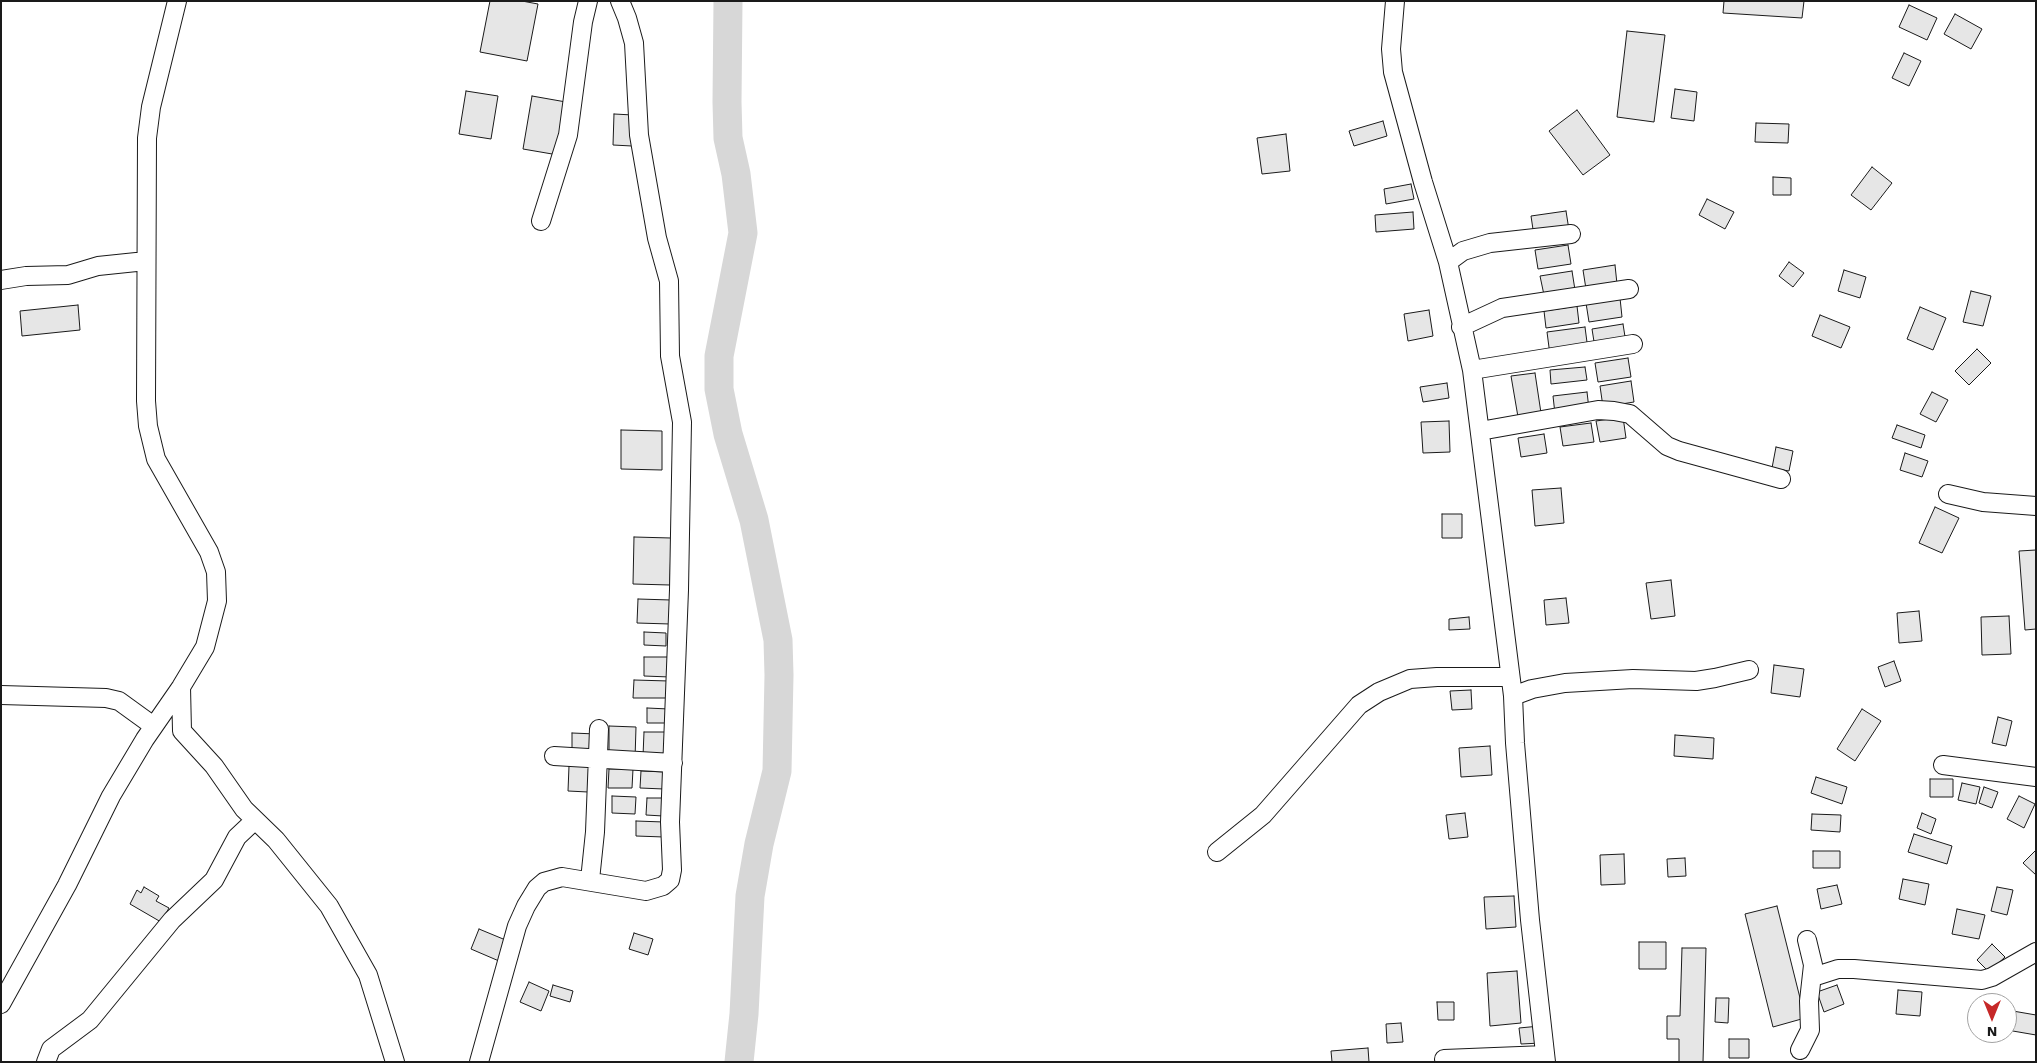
<!DOCTYPE html>
<html>
<head>
<meta charset="utf-8">
<style>
	body { margin:0 }
	#map { position:relative; width:2037px; height:1063px; overflow:hidden; background:#fff; font-family:"Work Sans",sans-serif }
	canvas { display:block }
	.frame { position:absolute; inset:0; border:2px solid #1a1a1a; pointer-events:none }
	.north { position:absolute; left:1967px; top:993px; width:50px; height:50px; box-sizing:border-box; background:#fff; border:1px solid #a3a3a3; border-radius:50%; rotate:180deg; font-size:14px; font-weight:700; line-height:20px; text-align:center; color:#1a1a1a }
	.north::after { content:''; display:block; margin:auto; width:18px; height:22px; background:#c62828; clip-path:polygon(50% 0,100% 100%,50% 72%,0 100%) }
</style>
</head>
<body>
<div id="map">
<canvas width="2037" height="1063"></canvas>
<div class="frame"></div>
<div class="north">N</div>
</div>
<script>
const ctx = document.querySelector('canvas').getContext('2d');
ctx.lineJoin = 'round';
function poly(rows) {
  const path = new Path2D();
  for (const r of rows) {
    path.moveTo(r[0], r[1]);
    for (let i = 2; i < r.length; i += 2) path.lineTo(r[i], r[i + 1]);
  }
  return path;
}
function stroke(path, color, width, dash) {
  ctx.strokeStyle = color;
  ctx.lineWidth = width;
  ctx.lineCap = dash ? 'butt' : 'round';
  ctx.setLineDash(dash || []);
  ctx.stroke(path);
}
function paint(path, color) {
  ctx.fillStyle = color;
  ctx.fill(path, 'evenodd');
}
stroke(poly([
	[728,1,727,102,728,138,736,174,743,233,719,356,719,389,728,434,754,520,778,640,779,675,777,771,759,844,750,896,744,1014,739,1062]
]), '#d7d7d7', 29);
const building = poly([
	[490,1,522,1,538,4,527,61,480,52,490,1],
	[1724,1,1804,1,1802,18,1723,13,1724,1],
	[1909,5,1937,18,1927,40,1899,27,1909,5],
	[1955,14,1982,29,1971,49,1944,34,1955,14],
	[1627,31,1665,35,1654,122,1617,117,1627,31],
	[1904,53,1921,61,1909,86,1892,78,1904,53],
	[1675,89,1697,92,1694,121,1671,118,1675,89],
	[466,91,498,96,491,139,459,134,466,91],
	[532,96,566,102,558,155,523,149,532,96],
	[1577,110,1610,155,1583,175,1549,131,1577,110],
	[614,114,633,115,632,146,613,145,614,114],
	[1383,121,1387,136,1354,146,1349,131,1383,121],
	[1756,123,1789,124,1788,143,1755,142,1756,123],
	[1286,134,1290,171,1262,174,1257,138,1286,134],
	[1872,167,1892,183,1871,210,1851,195,1872,167],
	[1773,177,1791,178,1791,195,1773,195,1773,177],
	[1411,184,1414,199,1386,204,1384,189,1411,184],
	[1707,199,1734,212,1725,229,1699,215,1707,199],
	[1566,211,1569,230,1534,236,1531,216,1566,211],
	[1413,212,1414,229,1376,232,1375,215,1413,212],
	[1568,245,1571,264,1538,269,1535,250,1568,245],
	[1789,262,1804,273,1793,287,1779,276,1789,262],
	[1615,265,1617,284,1586,289,1583,270,1615,265],
	[1844,270,1866,277,1860,298,1838,291,1844,270],
	[1572,271,1575,290,1544,295,1540,276,1572,271],
	[1971,291,1991,296,1983,326,1963,322,1971,291],
	[1620,298,1622,317,1589,322,1586,303,1620,298],
	[78,305,80,330,22,336,20,311,78,305],
	[1577,306,1579,323,1546,328,1544,311,1577,306],
	[1920,307,1946,318,1933,350,1907,339,1920,307],
	[1429,310,1433,336,1408,341,1404,314,1429,310],
	[1820,315,1850,327,1841,348,1812,336,1820,315],
	[1623,324,1626,343,1595,348,1592,329,1623,324],
	[1585,327,1588,350,1550,355,1547,332,1585,327],
	[1977,349,1991,363,1969,385,1955,371,1977,349],
	[1628,358,1631,377,1598,382,1595,363,1628,358],
	[1585,367,1587,380,1551,384,1550,370,1585,367],
	[1535,373,1541,413,1518,417,1511,376,1535,373],
	[1631,381,1634,402,1603,407,1600,386,1631,381],
	[1447,383,1449,398,1423,402,1420,387,1447,383],
	[1587,392,1589,409,1555,414,1553,396,1587,392],
	[1932,392,1948,400,1936,422,1920,414,1932,392],
	[1623,417,1626,438,1600,442,1596,421,1623,417],
	[1449,421,1450,452,1423,453,1421,422,1449,421],
	[1591,423,1594,442,1563,446,1560,427,1591,423],
	[1897,425,1925,435,1921,448,1892,438,1897,425],
	[621,430,662,431,662,470,621,469,621,430],
	[1544,434,1547,453,1521,457,1518,438,1544,434],
	[1776,447,1793,451,1789,471,1772,468,1776,447],
	[1905,453,1928,461,1922,477,1900,470,1905,453],
	[1561,488,1564,523,1535,526,1532,490,1561,488],
	[1935,507,1959,518,1942,553,1919,543,1935,507],
	[1442,514,1462,514,1462,538,1442,538,1442,514],
	[634,537,671,538,670,585,633,584,634,537],
	[2036,550,2036,629,2025,630,2019,551,2036,550],
	[1671,580,1675,616,1651,619,1646,583,1671,580],
	[1566,598,1569,623,1546,625,1544,600,1566,598],
	[638,599,671,600,670,624,637,623,638,599],
	[1919,611,1922,641,1899,643,1897,613,1919,611],
	[2009,616,2011,654,1982,655,1981,617,2009,616],
	[1469,617,1470,629,1449,630,1449,619,1469,617],
	[644,632,666,633,666,646,644,645,644,632],
	[644,657,670,657,670,677,644,676,644,657],
	[1894,661,1901,681,1885,687,1878,667,1894,661],
	[1774,665,1804,669,1800,697,1771,693,1774,665],
	[634,680,669,681,669,698,633,698,634,680],
	[1471,690,1472,709,1452,710,1450,691,1471,690],
	[647,708,669,709,669,723,647,723,647,708],
	[1862,709,1881,721,1855,761,1837,749,1862,709],
	[1998,717,2012,721,2006,746,1992,743,1998,717],
	[609,726,636,727,635,759,609,759,609,726],
	[644,732,665,732,664,756,643,756,644,732],
	[572,733,596,734,596,751,572,751,572,733],
	[1675,735,1714,738,1713,759,1674,756,1675,735],
	[1490,746,1492,775,1461,777,1459,748,1490,746],
	[569,766,589,766,588,792,568,791,569,766],
	[609,769,633,769,632,788,608,788,609,769],
	[641,771,665,772,664,789,640,788,641,771],
	[1816,777,1847,787,1842,804,1811,793,1816,777],
	[1930,779,1953,779,1953,797,1930,797,1930,779],
	[1962,783,1980,787,1976,804,1958,800,1962,783],
	[1984,787,1998,792,1992,808,1979,803,1984,787],
	[612,796,636,797,635,814,612,813,612,796],
	[2019,796,2035,804,2024,828,2007,819,2019,796],
	[647,798,664,798,663,816,646,815,647,798],
	[1465,813,1468,837,1449,839,1446,815,1465,813],
	[1922,813,1936,819,1931,834,1917,828,1922,813],
	[1812,814,1841,815,1840,832,1811,830,1812,814],
	[636,821,664,822,664,837,636,836,636,821],
	[1914,834,1952,846,1947,864,1908,852,1914,834],
	[2036,850,2036,875,2023,863,2036,850],
	[1813,851,1840,851,1840,868,1813,868,1813,851],
	[1624,854,1625,884,1601,885,1600,855,1624,854],
	[1685,858,1686,876,1668,877,1667,859,1685,858],
	[1903,879,1929,884,1925,905,1899,899,1903,879],
	[1837,885,1842,904,1821,909,1817,889,1837,885],
	[144,887,159,896,156,901,169,908,161,922,130,904,137,890,141,893,144,887],
	[1997,887,2013,890,2007,915,1991,911,1997,887],
	[1514,896,1516,927,1486,929,1484,897,1514,896],
	[1777,906,1805,1018,1773,1027,1745,914,1777,906],
	[1957,909,1985,915,1979,939,1952,934,1957,909],
	[479,929,508,941,499,961,471,949,479,929],
	[634,933,653,939,648,955,629,949,634,933],
	[1639,942,1666,942,1666,969,1639,969,1639,942],
	[1992,944,2005,957,1989,972,1977,960,1992,944],
	[1682,948,1706,948,1703,1062,1679,1062,1679,1039,1667,1039,1667,1016,1680,1016,1682,948],
	[1517,971,1521,1023,1490,1026,1487,973,1517,971],
	[529,982,549,991,541,1011,520,1002,529,982],
	[553,985,573,991,570,1002,550,996,553,985],
	[1837,985,1844,1004,1824,1012,1817,992,1837,985],
	[1898,990,1922,992,1920,1016,1896,1014,1898,990],
	[1716,998,1729,998,1728,1023,1715,1022,1716,998],
	[1437,1002,1454,1002,1454,1020,1438,1020,1437,1002],
	[2007,1010,2036,1015,2036,1035,2007,1030,2007,1010],
	[1401,1023,1403,1042,1387,1043,1386,1024,1401,1023],
	[1540,1026,1541,1043,1521,1044,1519,1028,1540,1026],
	[1729,1039,1749,1039,1749,1058,1729,1058,1729,1039],
	[1368,1048,1369,1062,1332,1062,1331,1051,1368,1048]
]);
paint(building, '#e6e6e6');
stroke(building, '#1a1a1a', 1);
const minor = poly([
	[1395,1,1391,49,1393,72,1423,182,1448,262,1472,370,1513,696,1515,743,1530,920,1546,1062],
	[541,221,568,135,583,22,588,1],
	[1448,262,1463,251,1490,243,1571,234],
	[1,280,26,276,68,275,98,266,146,261],
	[1461,327,1502,308,1629,289],
	[1472,370,1633,344],
	[1480,431,1598,410,1614,411,1630,414,1667,446,1679,451,1781,479],
	[1948,494,1983,502,2036,506],
	[181,687,182,731,214,766,244,809,276,840,329,906,368,975,395,1062],
	[1,695,106,698,119,701,148,722,152,728],
	[1513,696,1532,689,1565,683,1633,679,1696,681,1715,678,1749,670],
	[554,756,673,763],
	[1943,765,2036,777],
	[1217,852,1263,815,1359,705,1379,692,1410,679,1437,677,1509,677],
	[590,880,595,832,599,729],
	[1813,977,1838,969,1854,969,1982,980,1992,977,2036,952],
	[1,1004,67,885,111,796,145,739,181,687,205,647,217,601,216,572,209,552,156,459,148,426,146,401,147,138,151,107,177,1],
	[1800,1050,1810,1030,1809,1001,1813,965,1807,940],
	[1444,1059,1545,1055],
	[46,1062,51,1049,90,1020,172,920,214,880,237,837,254,821],
	[479,1062,517,926,526,906,537,888,544,882,562,877,646,891,663,886,670,880,672,870,670,822,679,590,682,422,670,356,669,281,657,238,639,135,634,43,627,18,620,1]
]);
stroke(minor, '#1a1a1a', 20);
stroke(minor, '#fff', 18);
</script>
</body>
</html>
